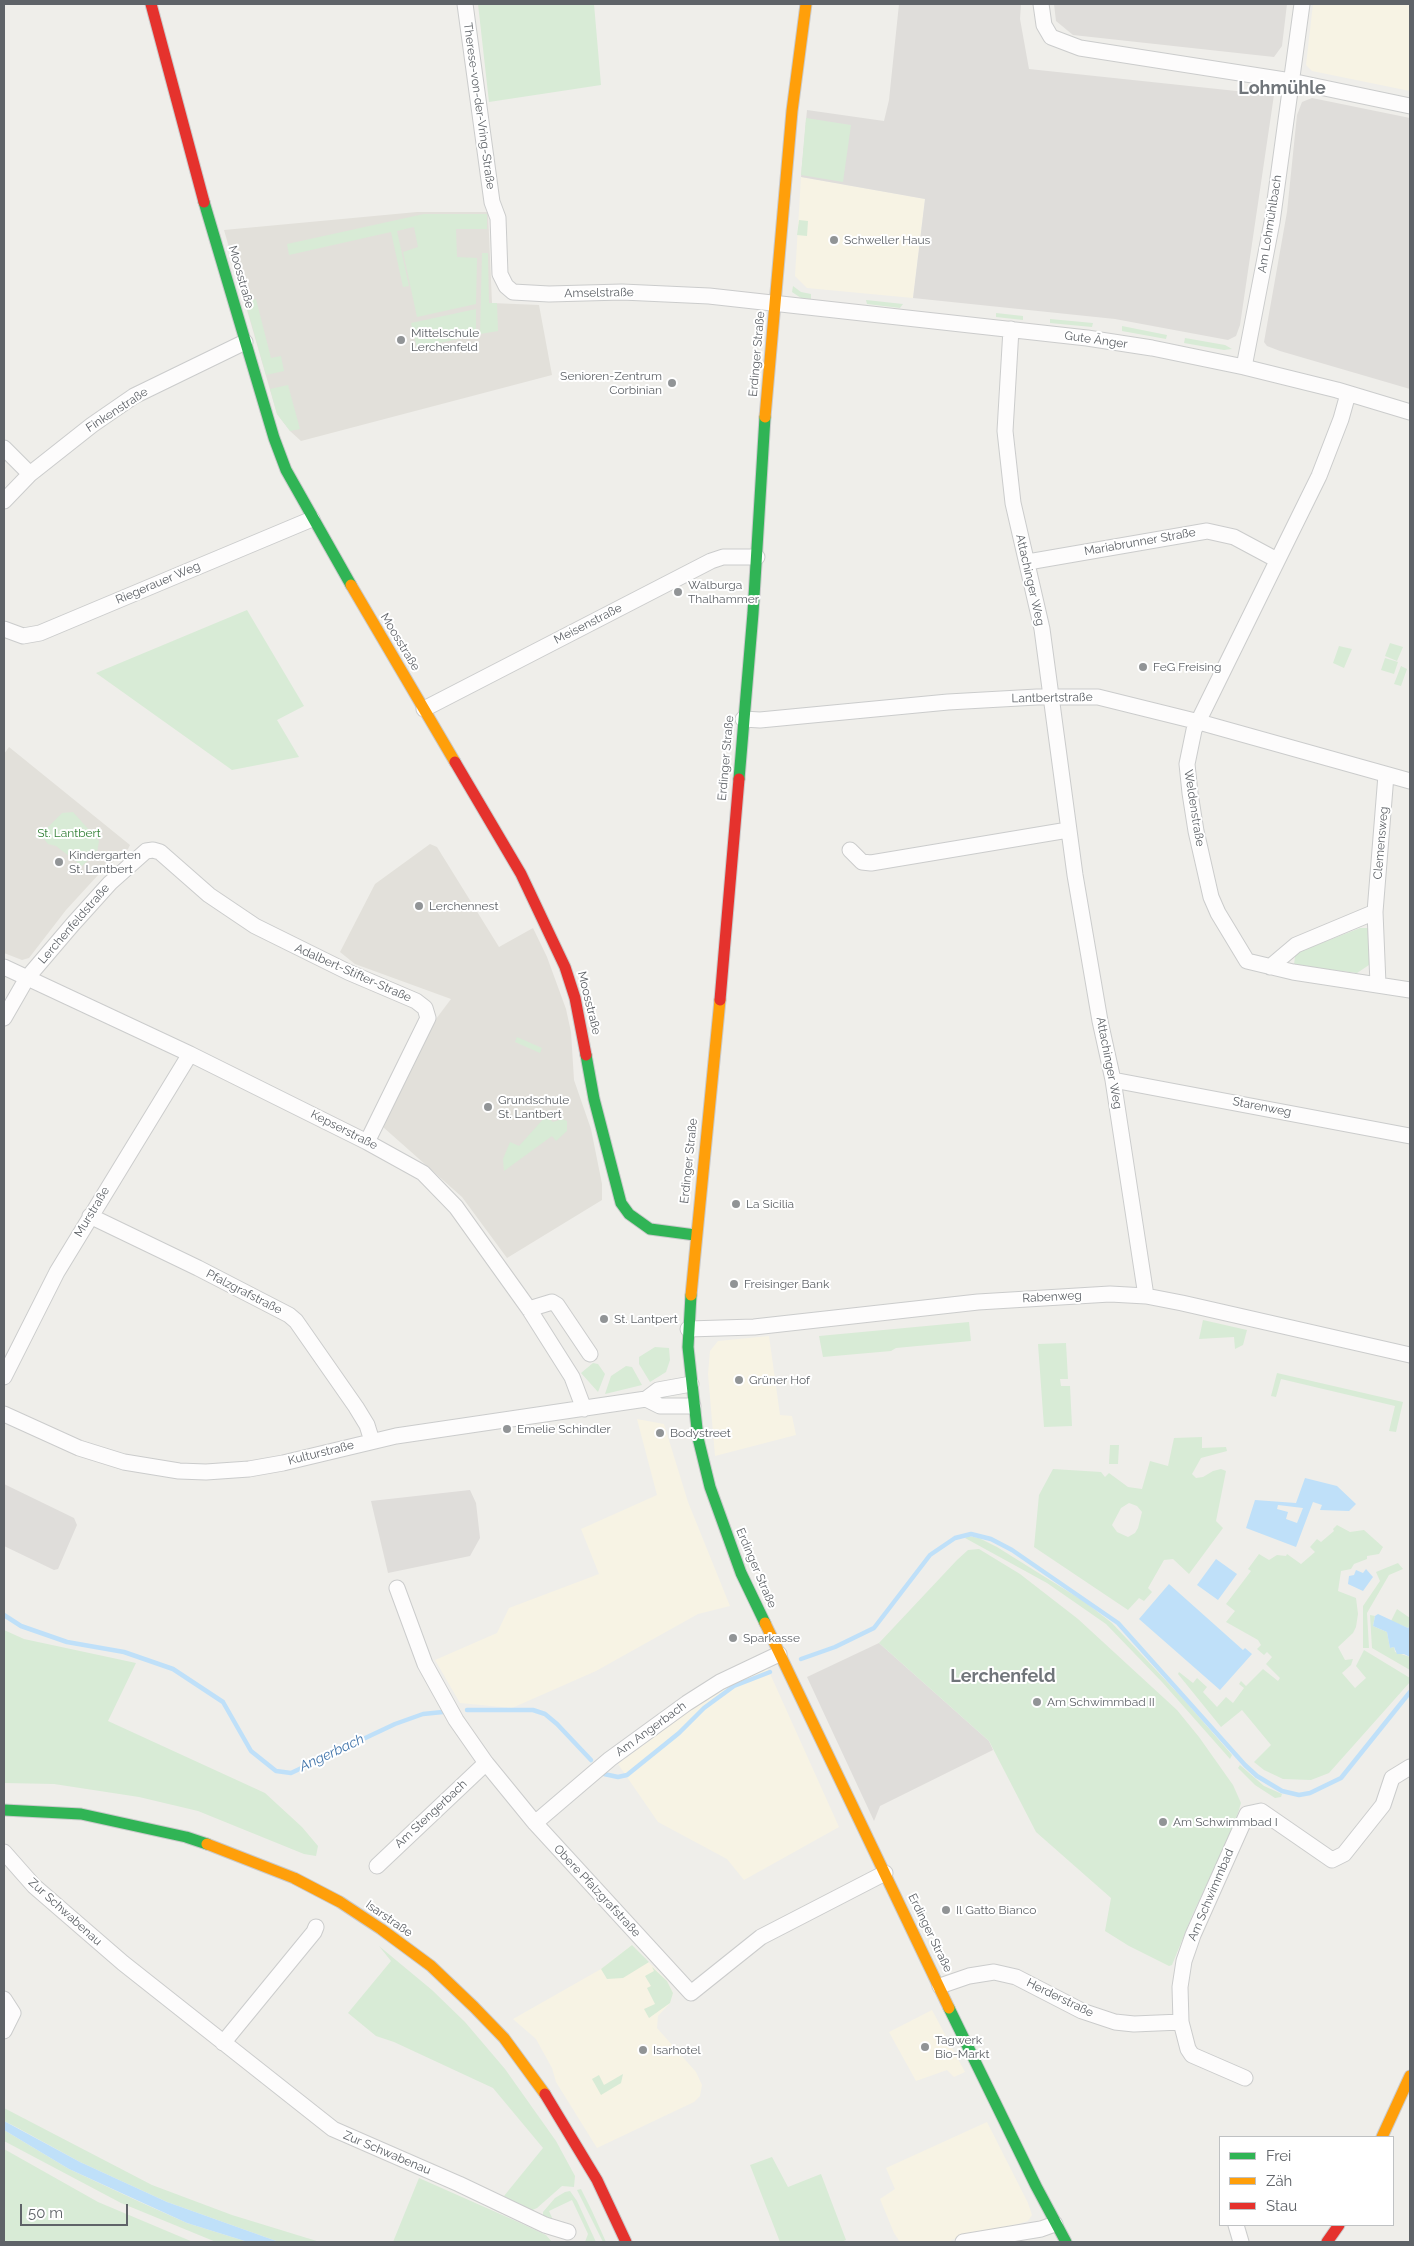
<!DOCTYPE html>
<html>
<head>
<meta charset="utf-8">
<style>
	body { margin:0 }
	#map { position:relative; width:1414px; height:2246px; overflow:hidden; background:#efeeea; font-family:Raleway,sans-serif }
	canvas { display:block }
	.frame { position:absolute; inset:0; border:5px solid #5f6368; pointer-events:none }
	.legend { position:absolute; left:1219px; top:2136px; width:175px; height:90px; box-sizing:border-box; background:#fff; border:1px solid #bfc1c3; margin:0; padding:6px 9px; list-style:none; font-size:15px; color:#5f6368 }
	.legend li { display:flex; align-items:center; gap:10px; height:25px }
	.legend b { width:25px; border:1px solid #bfc1c3 }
	.scale { position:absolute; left:20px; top:2204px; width:108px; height:22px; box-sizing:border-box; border:2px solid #5f6368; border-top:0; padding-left:6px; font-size:15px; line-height:18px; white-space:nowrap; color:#5f6368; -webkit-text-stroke:4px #fff; paint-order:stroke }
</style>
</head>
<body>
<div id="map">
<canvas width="1414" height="2246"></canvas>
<div class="frame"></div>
<ul class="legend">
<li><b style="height:6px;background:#30b455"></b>Frei</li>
<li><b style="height:6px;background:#ff9f0a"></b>Zäh</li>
<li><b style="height:6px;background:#e5322d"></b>Stau</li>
</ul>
<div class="scale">50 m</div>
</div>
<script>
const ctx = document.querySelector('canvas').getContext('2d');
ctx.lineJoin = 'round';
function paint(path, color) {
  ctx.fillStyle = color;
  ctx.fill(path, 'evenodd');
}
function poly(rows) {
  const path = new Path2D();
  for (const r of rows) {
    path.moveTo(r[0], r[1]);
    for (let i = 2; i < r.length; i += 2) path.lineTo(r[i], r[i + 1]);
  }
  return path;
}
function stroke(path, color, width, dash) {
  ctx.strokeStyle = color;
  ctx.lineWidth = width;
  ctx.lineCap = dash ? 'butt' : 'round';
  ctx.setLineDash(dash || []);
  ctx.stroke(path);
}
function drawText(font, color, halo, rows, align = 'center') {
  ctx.font = font + ' Raleway,sans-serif';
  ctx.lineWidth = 4;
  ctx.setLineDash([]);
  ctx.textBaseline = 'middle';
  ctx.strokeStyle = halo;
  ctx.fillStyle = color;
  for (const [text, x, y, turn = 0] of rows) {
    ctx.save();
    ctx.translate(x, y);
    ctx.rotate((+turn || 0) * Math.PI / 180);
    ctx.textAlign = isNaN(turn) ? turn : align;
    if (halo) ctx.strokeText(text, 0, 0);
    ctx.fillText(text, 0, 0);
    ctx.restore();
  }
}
paint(poly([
	[1313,4,1410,4,1410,91,1312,71,1306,65],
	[801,177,925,199,913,298,807,288,795,276],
	[769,1336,780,1415,792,1416,796,1435,715,1456,708,1374,710,1351,718,1341],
	[637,1419,664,1424,688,1502,730,1606,698,1614,596,1671,512,1708,460,1703,435,1660,497,1633,509,1608,599,1574,581,1529,657,1495],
	[767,1667,839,1827,744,1880,727,1859,658,1822,618,1764,722,1687],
	[632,1945,667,1981,673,1993,670,2003,658,2016,657,2028,696,2072,702,2085,700,2096,694,2102,597,2148,556,2082,552,2068,536,2039,513,2019,601,1969],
	[932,2010,965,2072,954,2077,947,2070,916,2081,889,2032],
	[987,2122,1028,2203,1032,2215,1028,2221,994,2231,965,2234,948,2242,900,2242,894,2233,880,2199,895,2189,886,2168]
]), '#f7f3e4');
paint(poly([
	[899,4,1021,4,1020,19,1029,69,1274,95,1240,325,1236,336,1228,340,1115,319,913,298,925,199,801,177,807,110,884,121,889,100],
	[1054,4,1287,4,1282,46,1274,57,1073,35,1056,21],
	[1312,98,1410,118,1410,389,1280,351,1267,346,1264,342,1287,212,1297,115,1302,102],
	[4,1484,74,1518,77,1525,58,1569,54,1570,4,1546],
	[470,1490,476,1503,480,1538,470,1556,388,1573,371,1501],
	[879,1643,989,1741,993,1750,880,1806,874,1821,807,1677]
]), '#dfddda');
paint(poly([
	[417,212,488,212,492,303,539,305,552,375,301,441,290,431,277,414,224,230],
	[9,747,130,845,128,849,99,874,66,910,29,958,22,960,4,953,4,754],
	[430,844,437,847,499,947,533,928,547,957,566,1009,571,1032,574,1080,591,1129,602,1184,602,1200,507,1258,462,1197,383,1127,436,1019,451,999,355,964,340,952,375,884]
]), '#e2e0da');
paint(poly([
	[478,4,594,4,601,85,489,102],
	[806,118,851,125,843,182,801,175],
	[424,214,487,214,487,229,456,229,457,257,477,258,476,304,417,317,403,252,418,247,414,227,397,231,409,286,403,287,391,232,289,255,287,244],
	[799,220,808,221,807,236,797,235],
	[482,253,488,253,489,303,497,303,498,331,480,334],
	[793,286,801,292,811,294,811,299,801,298,792,292],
	[256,299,271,358,281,356,284,371,266,375,245,301],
	[866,300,903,304,900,308,867,304],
	[476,309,476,335,417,348,411,323],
	[996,313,1023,316,1023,320,996,317],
	[1050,319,1093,323,1092,327,1050,323],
	[1122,326,1167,335,1166,339,1122,331],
	[1185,338,1225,345,1232,349,1224,350,1184,343],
	[288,385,300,429,290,431,277,414,270,389],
	[247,610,304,706,277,720,299,757,232,770,96,673],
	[1390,643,1403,647,1397,661,1385,656],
	[1339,646,1352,649,1344,668,1333,663],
	[1385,658,1398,662,1394,674,1381,670],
	[1401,666,1407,669,1401,686,1394,684],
	[73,812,99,841,97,852,82,866,56,846,48,844,44,839,47,828,62,813],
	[1360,928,1371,928,1372,963,1357,973,1294,965,1295,956,1301,951],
	[517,1037,542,1048,540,1053,515,1042],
	[546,1116,553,1122,562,1119,567,1121,567,1131,556,1141,552,1136,504,1171,503,1159,510,1142,519,1146],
	[1203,1320,1247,1330,1243,1345,1235,1349,1234,1337,1199,1339],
	[969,1322,971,1341,896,1348,891,1351,823,1357,819,1336],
	[1066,1343,1068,1379,1060,1379,1061,1386,1070,1386,1072,1426,1044,1427,1038,1344],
	[655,1347,669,1348,670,1360,666,1372,650,1382,639,1364,639,1357],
	[593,1363,598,1364,605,1374,598,1392,581,1373],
	[626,1366,632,1367,642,1385,605,1394,611,1376],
	[1277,1373,1403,1402,1396,1432,1389,1431,1395,1406,1281,1379,1276,1397,1271,1396],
	[1202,1437,1202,1448,1226,1447,1227,1451,1201,1458,1192,1474,1196,1478,1203,1477,1213,1471,1221,1469,1226,1471,1216,1521,1223,1528,1189,1574,1173,1559,1164,1560,1148,1588,1152,1592,1144,1601,1139,1598,1128,1610,1034,1547,1039,1495,1053,1469,1101,1472,1105,1477,1109,1473,1128,1487,1142,1489,1150,1461,1168,1466,1174,1438],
	[1129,1503,1137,1506,1142,1512,1138,1528,1135,1533,1128,1537,1117,1532,1112,1525,1121,1508],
	[1110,1445,1119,1445,1118,1464,1109,1464],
	[1337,1525,1350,1532,1364,1530,1383,1547,1379,1554,1367,1556,1367,1559,1354,1564,1351,1569,1341,1571,1338,1591,1356,1598,1358,1614,1356,1627,1353,1633,1338,1647,1345,1660,1353,1659,1351,1665,1342,1673,1355,1688,1366,1678,1356,1666,1364,1650,1410,1678,1410,1682,1329,1773,1311,1780,1283,1779,1264,1770,1254,1762,1271,1745,1242,1710,1221,1727,1178,1674,1179,1672,1193,1683,1197,1678,1207,1687,1203,1692,1217,1707,1226,1697,1233,1703,1244,1688,1239,1684,1241,1681,1246,1686,1263,1669,1278,1681,1280,1678,1266,1664,1272,1657,1267,1652,1264,1655,1257,1649,1261,1645,1258,1640,1226,1622,1235,1611,1226,1604,1251,1571,1248,1569,1259,1554,1269,1560,1277,1555,1286,1556,1287,1554,1301,1564,1315,1552,1310,1547,1317,1539,1321,1542,1334,1531,1333,1529],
	[968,1536,979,1538,997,1547,1085,1602,1112,1623,1186,1702,1232,1755,1230,1759,1162,1682,1106,1624,1047,1583,965,1538],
	[979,1549,1020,1574,1078,1619,1177,1710,1199,1737,1233,1785,1241,1803,1235,1823,1192,1916,1172,1965,1169,1966,1129,1946,1105,1931,1111,1898,1036,1832,989,1741,879,1643,957,1560,968,1550],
	[1398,1563,1403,1569,1389,1575,1367,1613,1369,1648,1363,1648,1363,1606,1380,1581,1376,1572],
	[1397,1609,1410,1618,1410,1626,1408,1628,1391,1621],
	[1370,1615,1375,1616,1373,1626,1387,1632,1390,1648,1394,1647,1395,1652,1410,1657,1410,1670,1372,1648],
	[4,1630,24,1639,136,1663,108,1721,265,1793,302,1827,318,1846,316,1856,304,1854,198,1811,139,1797,54,1784,4,1783],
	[1240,1765,1264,1786,1282,1794,1281,1797,1275,1798,1255,1785,1238,1768],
	[632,1945,649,1962,623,1978,607,1979,601,1969],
	[379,1946,432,1990,465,2022,505,2069,556,2141,575,2176,574,2187,562,2186,537,2208,530,2211,504,2196,543,2148,493,2088,394,2042,376,2036,348,2013,391,1961],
	[652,1967,667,1981,673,1993,670,2003,649,2018,644,2009,655,2004,647,1988,651,1986,645,1976,654,1971],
	[623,2074,621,2083,601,2095,592,2079,599,2075,604,2085],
	[4,2108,152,2185,232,2215,320,2242,279,2242,167,2202,80,2162,16,2127,4,2121],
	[4,2130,69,2169,140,2202,187,2223,248,2242,216,2242,121,2203,4,2141],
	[4,2149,98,2202,193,2242,4,2242],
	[772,2157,788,2187,821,2174,846,2240,841,2242,780,2242,750,2165],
	[419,2178,516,2221,546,2235,552,2242,393,2242],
	[581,2189,592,2211,606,2242,603,2242,577,2190],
	[570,2191,577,2201,596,2242,585,2242,588,2234,572,2200,549,2211,553,2220,543,2217,543,2212,555,2198,565,2192]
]), '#d8ebd6');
paint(poly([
	[1305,1478,1337,1486,1356,1504,1349,1511,1320,1510,1322,1505,1313,1502,1296,1547,1246,1528,1255,1500,1296,1503],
	[1278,1505,1303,1508,1297,1523,1286,1519,1288,1512,1277,1509],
	[1216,1559,1237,1574,1218,1600,1197,1585],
	[1366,1569,1373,1577,1363,1591,1348,1584,1349,1576,1354,1575,1356,1570,1363,1573],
	[1169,1584,1243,1650,1245,1648,1252,1654,1220,1690,1139,1619],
	[1378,1614,1408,1628,1410,1626,1410,1657,1404,1654,1397,1654,1394,1647,1390,1648,1387,1632,1373,1626,1375,1616],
	[4,2121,80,2162,167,2202,279,2242,248,2242,187,2223,69,2169,4,2130]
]), '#bfe0f9');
stroke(poly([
	[4,1615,21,1626,67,1642,124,1652,173,1669,223,1702,251,1751,276,1771,291,1773,395,1724,423,1714,443,1712],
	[801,1659,835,1647,874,1628,930,1555,955,1538,971,1534,991,1539,1012,1550,1118,1623,1245,1765,1257,1776,1282,1791,1299,1795,1310,1793,1341,1778,1410,1692],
	[467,1710,533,1710,545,1714,557,1724,591,1760],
	[604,1774,618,1777,627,1775,679,1733,704,1708,734,1686,770,1672]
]), '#bfe0f9', 4.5);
const street = poly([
	[465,4,492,202,498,218,500,274,506,286,513,292,549,294,622,292,709,296,1087,338,1152,348,1244,367,1337,390,1410,412],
	[1041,4,1044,25,1051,37,1080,48,1291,81,1410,106],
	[1011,329,1005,431,1013,503,1042,629,1075,875,1100,1021,1113,1080,1146,1296],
	[1244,367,1272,222,1302,4],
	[1348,394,1341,419,1319,476,1194,730,1187,764,1190,793,1196,831,1211,897,1218,913,1247,961,1293,972,1410,990],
	[4,448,30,474],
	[4,501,30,474,92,425,134,396,245,342],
	[1028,562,1207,531,1234,537,1277,560],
	[4,629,23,636,40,633,312,519],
	[424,709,711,561,723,557,757,557],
	[743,719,760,720,948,702,1037,697,1098,697,1199,722,1410,781],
	[850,850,862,862,871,863,1068,830],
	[4,967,190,1054,367,1142,423,1173,456,1207,529,1309,572,1377,584,1409],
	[1270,967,1296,945,1375,912],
	[1378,984,1375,912,1386,775],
	[4,1018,27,978,73,924,110,883,146,851,153,850,160,852,209,895,255,926,348,972,416,1001,425,1008,428,1018,367,1142],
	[1113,1080,1410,1136],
	[90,1216,198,1268,289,1315,296,1321,356,1407,367,1425,372,1441],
	[529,1309,552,1302,557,1305,590,1354],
	[688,1329,754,1327,978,1302,1110,1294,1146,1296,1182,1303,1410,1355],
	[4,1377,57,1272,190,1054],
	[646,1399,660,1406,693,1406],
	[4,1414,79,1448,124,1462,179,1471,206,1472,249,1469,283,1463,396,1436,646,1399,658,1390,691,1384],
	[397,1588,425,1664,456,1720,486,1763,535,1823,691,1993,761,1937,885,1873],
	[535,1823,610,1759,687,1703,720,1682,779,1654],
	[4,1852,34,1886,123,1963,333,2129,459,2184,545,2225,568,2232],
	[377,1866,486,1763],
	[940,1986,969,1976,994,1972,1016,1977,1082,2011,1115,2022,1134,2024,1181,2022],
	[4,1999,13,2013,4,2031],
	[223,2043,314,1932,316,1927],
	[1245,2078,1192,2055,1188,2049,1181,2022,1180,1987,1184,1961,1193,1935,1247,1814,1261,1811,1332,1860,1344,1854,1383,1805,1392,1778,1410,1767],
	[1236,2225,1241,2242],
	[963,2242,1041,2229,1055,2224]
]);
const fast = poly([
	[204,202,274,438,286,470,351,585],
	[739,779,753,613,765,417],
	[586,1055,594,1099,621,1203,629,1214,650,1229,695,1235],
	[691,1295,688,1347,698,1438,710,1487,741,1573,765,1623],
	[4,1810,81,1814,186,1837,207,1844],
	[949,2008,1036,2186,1066,2242]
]);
const slow = poly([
	[765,417,792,111,806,4],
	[351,585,455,762],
	[691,1295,720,1000],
	[765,1623,949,2008],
	[207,1844,294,1878,340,1902,381,1929,431,1966,474,2007,504,2038,545,2094],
	[1382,2137,1410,2076]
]);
const jam = poly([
	[151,4,204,202],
	[455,762,521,874,565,967,575,998,586,1055],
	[720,1000,739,779],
	[545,2094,597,2180,626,2242],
	[1327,2242,1339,2225]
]);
stroke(street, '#cbcccc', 17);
stroke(fast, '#cacacb', 13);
stroke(slow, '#cacacb', 13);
stroke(jam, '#cacacb', 13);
stroke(street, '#fdfcfc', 15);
stroke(fast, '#30b455', 11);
stroke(slow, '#ff9f0a', 11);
stroke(jam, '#e5322d', 11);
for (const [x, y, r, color] of [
	[834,240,5,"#919496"],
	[401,340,5,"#919496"],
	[672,383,5,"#919496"],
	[678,592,5,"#919496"],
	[1143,667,5,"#919496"],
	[59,862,5,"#919496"],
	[419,906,5,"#919496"],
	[488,1107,5,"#919496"],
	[736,1204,5,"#919496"],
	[734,1284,5,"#919496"],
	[604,1319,5,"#919496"],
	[739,1380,5,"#919496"],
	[507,1429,5,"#919496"],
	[660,1433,5,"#919496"],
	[733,1638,5,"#919496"],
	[1037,1702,5,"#919496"],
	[1163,1822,5,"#919496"],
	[946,1910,5,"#919496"],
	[925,2047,5,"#919496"],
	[643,2050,5,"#919496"]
]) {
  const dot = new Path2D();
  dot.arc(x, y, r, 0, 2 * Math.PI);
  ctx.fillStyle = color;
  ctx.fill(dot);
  stroke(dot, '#fff', 2);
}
drawText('12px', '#5f6368', '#fff', [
	["Therese-von-der-Vring-Straße",479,106,82],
	["Am Lohmühlbach",1270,224,-81],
	["Moosstraße",241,277,74],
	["Amselstraße",599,293,-1],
	["Gute Änger",1096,340,8],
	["Erdinger Straße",757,354,-85],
	["Finkenstraße",117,410,-33],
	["Mariabrunner Straße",1140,542,-10],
	["Attachinger Weg",1030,580,77],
	["Riegerauer Weg",158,583,-23],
	["Meisenstraße",588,624,-27],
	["Moosstraße",400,642,59],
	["Lantbertstraße",1052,698,-1],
	["Erdinger Straße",726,758,-85],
	["Weldenstraße",1194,808,81],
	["Clemensweg",1381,843,-85],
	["Lerchenfeldstraße",74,924,-49],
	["Adalbert-Stifter-Straße",353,973,24],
	["Moosstraße",589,1003,76],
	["Attachinger Weg",1109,1063,79],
	["Starenweg",1262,1107,11],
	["Kepserstraße",344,1130,27],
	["Erdinger Straße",689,1161,-84],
	["Murstraße",92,1212,-59],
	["Pfalzgrafstraße",244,1292,27],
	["Rabenweg",1052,1297,-3],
	["Kulturstraße",321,1453,-14],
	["Erdinger Straße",756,1568,67],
	["Am Angerbach",651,1729,-36],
	["Am Stengerbach",431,1814,-43],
	["Obere Pfalzgrafstraße",597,1891,47],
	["Am Schwimmbad",1211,1895,-67],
	["Zur Schwabenau",65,1912,42],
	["Isarstraße",389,1919,35],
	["Erdinger Straße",930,1933,64],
	["Herderstraße",1060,1998,26],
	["Zur Schwabenau",387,2153,23]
]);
drawText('12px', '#5f6368', '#fff', [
	["Schweller Haus",844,240],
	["Mittelschule",411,333],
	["Lerchenfeld",411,347],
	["Senioren-Zentrum",662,376,"right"],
	["Corbinian",662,390,"right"],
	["Walburga",688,585],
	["Thalhammer",688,599],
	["FeG Freising",1153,667],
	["Kindergarten",69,855],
	["St. Lantbert",69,869],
	["Lerchennest",429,906],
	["Grundschule",498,1100],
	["St. Lantbert",498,1114],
	["La Sicilia",746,1204],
	["Freisinger Bank",744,1284],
	["St. Lantpert",614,1319],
	["Grüner Hof",749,1380],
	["Emelie Schindler",517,1429],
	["Bodystreet",670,1433],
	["Sparkasse",743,1638],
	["Am Schwimmbad II",1047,1702],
	["Am Schwimmbad I",1173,1822],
	["Il Gatto Bianco",956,1910],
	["Tagwerk",935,2040],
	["Bio-Markt",935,2054],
	["Isarhotel",653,2050]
], 'left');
drawText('12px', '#348238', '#fff', [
	["St. Lantbert",69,833]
]);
drawText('italic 14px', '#4174aa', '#fff', [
	["Angerbach",332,1753,-25]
]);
drawText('bold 18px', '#70757a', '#fff', [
	["Lohmühle",1282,89],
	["Lerchenfeld",1003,1677]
]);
</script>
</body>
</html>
